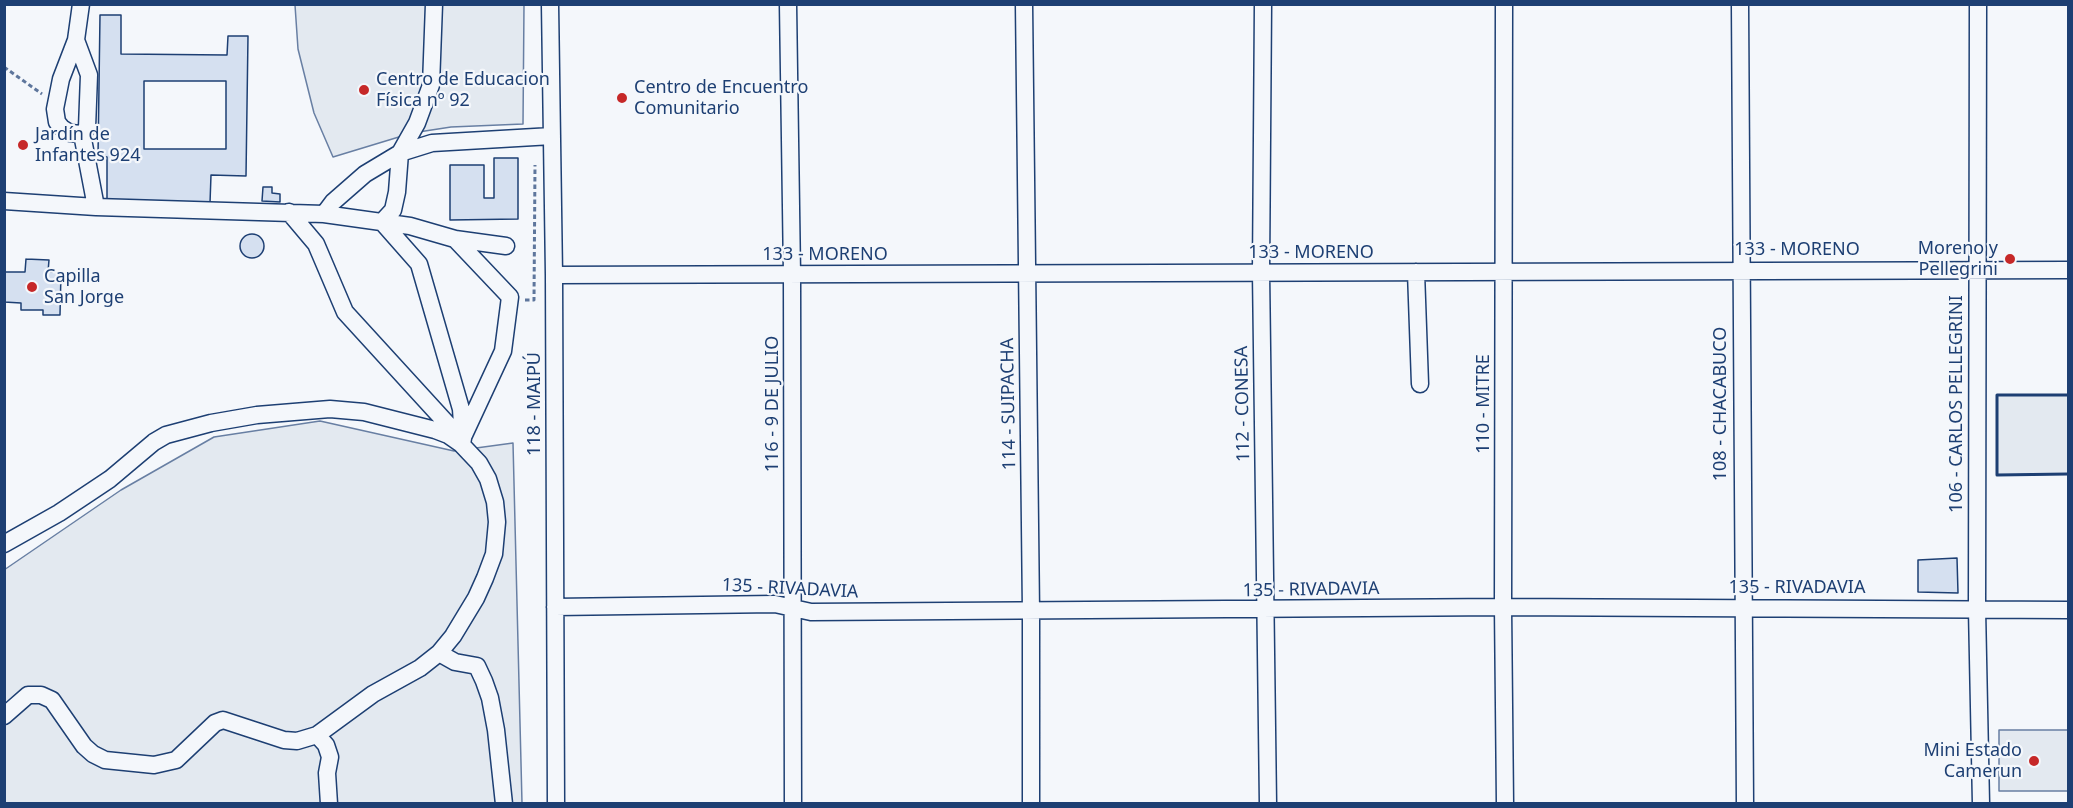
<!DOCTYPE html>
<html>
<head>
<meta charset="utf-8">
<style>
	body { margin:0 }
	#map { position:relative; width:2073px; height:808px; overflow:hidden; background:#f4f7fb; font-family:"Noto Sans",sans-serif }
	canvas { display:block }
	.frame { position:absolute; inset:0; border:6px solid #1d3f73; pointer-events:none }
</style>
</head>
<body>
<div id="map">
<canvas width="2073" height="808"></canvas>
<div class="frame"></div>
</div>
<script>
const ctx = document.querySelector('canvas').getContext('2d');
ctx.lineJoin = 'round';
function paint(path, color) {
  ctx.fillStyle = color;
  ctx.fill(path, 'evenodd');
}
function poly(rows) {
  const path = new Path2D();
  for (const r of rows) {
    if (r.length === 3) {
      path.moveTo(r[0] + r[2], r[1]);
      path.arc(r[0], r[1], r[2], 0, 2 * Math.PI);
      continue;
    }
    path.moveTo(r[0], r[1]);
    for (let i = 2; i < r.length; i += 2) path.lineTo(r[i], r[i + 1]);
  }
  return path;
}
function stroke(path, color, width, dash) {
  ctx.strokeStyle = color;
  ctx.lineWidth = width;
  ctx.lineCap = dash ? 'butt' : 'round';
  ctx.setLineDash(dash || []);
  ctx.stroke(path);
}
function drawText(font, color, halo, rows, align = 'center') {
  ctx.font = font + ' "Noto Sans",sans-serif';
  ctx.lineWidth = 4.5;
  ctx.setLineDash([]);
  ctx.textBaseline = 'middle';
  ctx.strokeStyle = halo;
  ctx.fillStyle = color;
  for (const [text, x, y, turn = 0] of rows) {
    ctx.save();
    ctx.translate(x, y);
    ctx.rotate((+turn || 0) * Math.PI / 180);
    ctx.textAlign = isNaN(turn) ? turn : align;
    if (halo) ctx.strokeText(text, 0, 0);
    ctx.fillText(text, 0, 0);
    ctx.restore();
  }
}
const green = poly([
	[295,5,524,5,523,124,451,127,412,133,333,157,314,113,298,49,295,5],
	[1997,395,2068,395,2068,474,1997,475,1997,395],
	[320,421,454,451,513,443,522,803,5,803,4,570,121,490,214,437,320,421],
	[1999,730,2068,730,2068,791,1999,791,1999,730]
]);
paint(green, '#e3e9f0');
stroke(green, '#687fa3', 1.5);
const building = poly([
	[100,15,121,15,121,54,227,55,228,36,248,36,246,176,211,175,210,203,107,202,107,157,98,156,100,15],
	[144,81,226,81,226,149,144,149,144,81],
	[494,158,518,158,518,219,450,220,450,165,484,165,484,198,494,198,494,158],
	[263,187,272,187,272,193,280,194,280,202,262,201,263,187],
	[252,246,12],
	[26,259,49,260,48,272,61,272,60,315,43,315,43,310,21,310,21,303,4,302,4,272,25,272,26,259],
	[1957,558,1958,593,1918,592,1918,560,1957,558]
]);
paint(building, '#d5e0f0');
stroke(building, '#1d3f73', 1.5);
const minor = poly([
	[434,4,431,85,417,123,400,153,397,192,393,210,382,222,419,264,461,409,463,439],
	[550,4,554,275,556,804],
	[788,4,792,274,793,804],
	[1024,4,1031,611,1031,804],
	[1263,4,1261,272,1268,804],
	[1504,4,1503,607,1505,804],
	[1740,4,1745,804],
	[1978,4,1977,609,1981,804],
	[76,40,81,4],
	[82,134,70,133,62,128,57,122,55,109,61,79,76,40,89,75,87,128,82,134,96,207],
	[4,201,96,207,324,214,410,226,455,239,506,246],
	[289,212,316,244,345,312,462,440],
	[324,214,333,202,365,174,400,153,432,143,552,136],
	[455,239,510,297,503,351,464,435],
	[1416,272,1420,384],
	[554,275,2068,270],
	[4,544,59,513,110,479,154,442,166,435,211,423,257,415,330,409,364,412,435,430,448,435,461,444,479,463,488,479,495,502,497,522,494,554,485,578,476,598,453,636,439,653,420,668,373,694,317,735,297,741,284,740,223,720,215,723,176,760,154,765,105,760,93,754,84,746,52,700,41,695,28,695,4,716],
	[555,607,775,604,811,612,1503,607,2068,610],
	[439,653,455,662,477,666,484,681,490,698,496,730,504,804],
	[317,735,326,745,330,757,327,773,329,804]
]);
stroke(minor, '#1d3f73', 19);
stroke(poly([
	[4,67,42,94],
	[525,300,534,300,535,165]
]), '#5e769c', 3, [4.5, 3]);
stroke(minor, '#f4f7fb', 16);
stroke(poly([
	[2068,395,1997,395,1997,475,2068,474]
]), '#1d3f73', 3);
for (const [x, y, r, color] of [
	[364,90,6,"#c62828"],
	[622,98,6,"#c62828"],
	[23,145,6,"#c62828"],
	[2010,259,6,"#c62828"],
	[32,287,6,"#c62828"],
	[2034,761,6,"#c62828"]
]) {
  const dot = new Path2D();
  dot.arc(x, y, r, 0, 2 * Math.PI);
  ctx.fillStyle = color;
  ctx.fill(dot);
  stroke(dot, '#f4f7fb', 2);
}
drawText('18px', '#1d3f73', '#f4f7fb', [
	["Centro de Educacion",376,80],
	["Física nº 92",376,101],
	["Centro de Encuentro",634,88],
	["Comunitario",634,109],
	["Jardín de",35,135],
	["Infantes 924",35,156],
	["Moreno y",1998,249,"right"],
	["Pellegrini",1998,270,"right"],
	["Capilla",44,277],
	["San Jorge",44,298],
	["Mini Estado",2022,751,"right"],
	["Camerun",2022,772,"right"]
], 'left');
drawText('18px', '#1d3f73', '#f4f7fb', [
	["133 - MORENO",1797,250],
	["133 - MORENO",1311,253],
	["133 - MORENO",825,255],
	["118 - MAIPÚ",535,404,-90],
	["116 - 9 DE JULIO",773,404,-90],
	["114 - SUIPACHA",1009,404,-91],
	["112 - CONESA",1243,404,-91],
	["110 - MITRE",1484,404,-90],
	["108 - CHACABUCO",1721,404,-90],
	["106 - CARLOS PELLEGRINI",1957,404,-90],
	["135 - RIVADAVIA",1797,588],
	["135 - RIVADAVIA",790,589,3],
	["135 - RIVADAVIA",1311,590,-1]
]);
</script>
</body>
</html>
